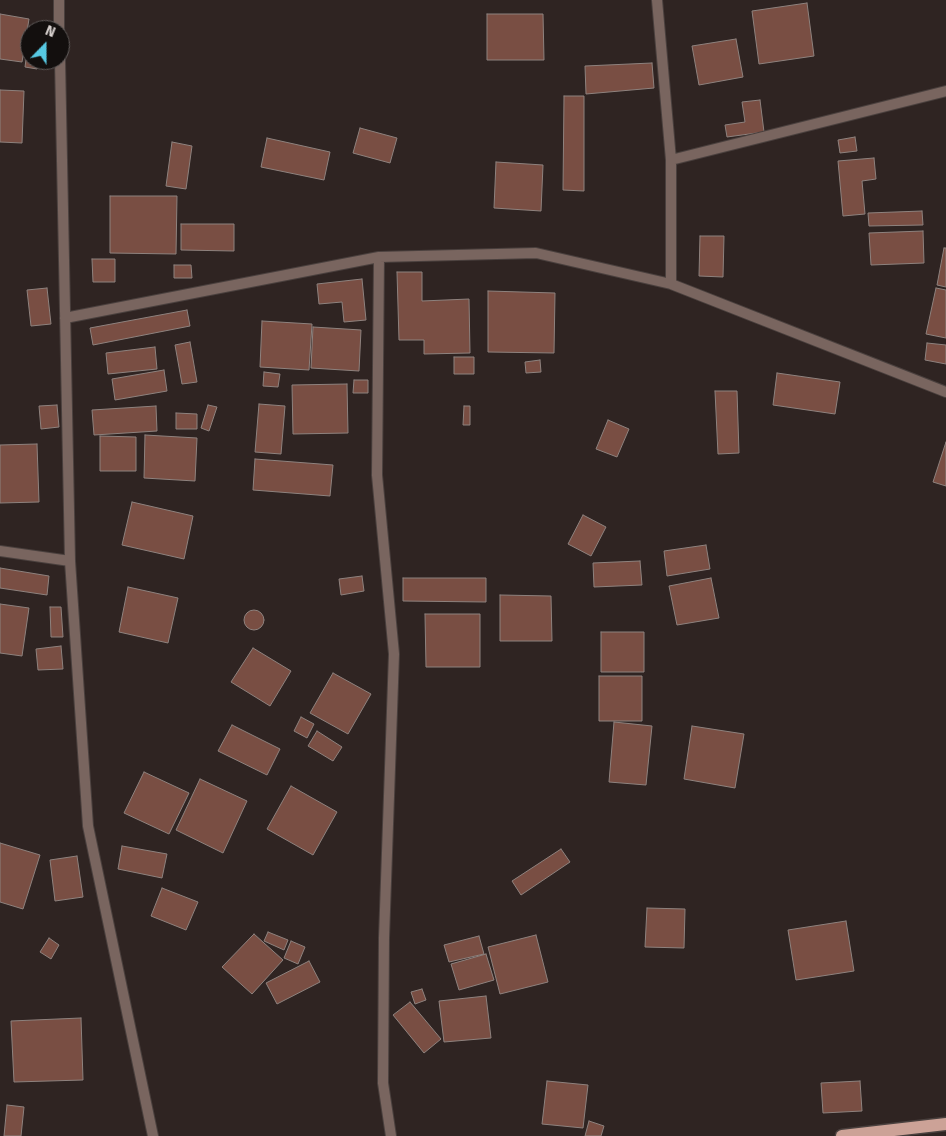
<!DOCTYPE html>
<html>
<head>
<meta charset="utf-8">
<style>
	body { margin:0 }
	#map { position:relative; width:946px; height:1136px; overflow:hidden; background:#2f2422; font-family:"Fira Sans",sans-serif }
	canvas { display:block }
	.north { position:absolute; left:20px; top:20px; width:50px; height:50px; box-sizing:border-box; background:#130f0e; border:1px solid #625d5c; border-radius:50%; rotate:22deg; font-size:14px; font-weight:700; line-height:20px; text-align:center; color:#d9d2d0 }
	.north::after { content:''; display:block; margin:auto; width:18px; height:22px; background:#57c9e3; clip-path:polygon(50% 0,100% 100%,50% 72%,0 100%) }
</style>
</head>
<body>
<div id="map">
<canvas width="946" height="1136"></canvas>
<div class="north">N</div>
</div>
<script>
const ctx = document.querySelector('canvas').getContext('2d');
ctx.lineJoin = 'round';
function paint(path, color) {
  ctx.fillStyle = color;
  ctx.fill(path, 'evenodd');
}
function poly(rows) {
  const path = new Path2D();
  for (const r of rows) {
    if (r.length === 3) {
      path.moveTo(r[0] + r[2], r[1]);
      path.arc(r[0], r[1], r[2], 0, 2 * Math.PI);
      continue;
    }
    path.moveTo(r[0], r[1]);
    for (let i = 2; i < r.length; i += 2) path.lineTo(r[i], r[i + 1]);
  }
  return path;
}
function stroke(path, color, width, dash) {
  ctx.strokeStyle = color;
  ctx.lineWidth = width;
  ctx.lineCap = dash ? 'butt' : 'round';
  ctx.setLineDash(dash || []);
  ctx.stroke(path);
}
const building = poly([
	[807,3,814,56,759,64,752,11,807,3],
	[0,14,29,19,22,62,0,59,0,14],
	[487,14,543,14,544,60,487,60,487,14],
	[736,39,743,77,699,85,692,46,736,39],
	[27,52,30,53,30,60,38,60,37,69,25,67,27,52],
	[652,63,654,88,586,94,585,66,652,63],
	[0,90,24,91,22,143,0,142,0,90],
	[564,96,584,96,584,191,563,190,564,96],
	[760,100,764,132,727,137,725,125,745,122,742,102,760,100],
	[360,128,397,138,390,163,353,153,360,128],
	[855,137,857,151,840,153,838,140,855,137],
	[267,138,330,152,324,180,261,167,267,138],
	[172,142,192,146,186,189,166,186,172,142],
	[874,158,876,179,862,181,865,214,843,216,838,161,874,158],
	[496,162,543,165,541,211,494,208,496,162],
	[110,196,177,196,176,254,110,253,110,196],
	[922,211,923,225,869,226,868,213,922,211],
	[181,224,234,224,234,251,181,250,181,224],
	[923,231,924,263,871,265,869,233,923,231],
	[700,236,724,236,723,277,699,276,700,236],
	[944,248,946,248,946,287,937,285,944,248],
	[92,259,115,259,115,282,93,282,92,259],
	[174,265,191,265,192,278,174,278,174,265],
	[397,272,422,272,422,301,469,299,470,353,424,354,424,340,399,340,397,272],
	[362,279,366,320,344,322,342,302,319,304,317,284,362,279],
	[47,288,51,324,31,326,27,290,47,288],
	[936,288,946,290,946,338,926,334,936,288],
	[488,291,555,293,554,353,488,352,488,291],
	[187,310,190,326,93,345,90,328,187,310],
	[262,321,312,324,309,370,260,367,262,321],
	[313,327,361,330,359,371,311,368,313,327],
	[190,342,197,382,182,384,175,345,190,342],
	[927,343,946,345,946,364,925,360,927,343],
	[155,347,157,369,108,374,106,353,155,347],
	[454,357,474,357,474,374,454,374,454,357],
	[540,360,541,372,526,373,525,362,540,360],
	[164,370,167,391,115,400,112,379,164,370],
	[264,372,280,374,278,387,263,386,264,372],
	[777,373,840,382,835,414,773,405,777,373],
	[354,380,368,380,368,393,353,393,354,380],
	[347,384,348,433,293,434,292,385,347,384],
	[715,391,737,391,739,453,718,454,715,391],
	[259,404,285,406,281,454,255,452,259,404],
	[57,405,59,427,41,429,39,406,57,405],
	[208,405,217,407,209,431,201,428,208,405],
	[156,406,157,431,94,435,92,410,156,406],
	[464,406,470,406,470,425,463,425,464,406],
	[176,413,197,414,197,429,176,429,176,413],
	[608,420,629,429,617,457,596,449,608,420],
	[145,435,197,438,195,481,144,478,145,435],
	[100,436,136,437,136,471,100,471,100,436],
	[946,442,946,486,933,482,946,442],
	[37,444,39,502,0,503,0,445,37,444],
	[255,459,333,465,330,496,253,490,255,459],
	[132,502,193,516,184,559,122,545,132,502],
	[583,515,606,527,591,556,568,544,583,515],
	[706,545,710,569,667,576,664,551,706,545],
	[640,561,642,585,594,587,593,563,640,561],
	[0,568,49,576,47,595,0,588,0,568],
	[362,576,364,591,341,595,339,579,362,576],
	[403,578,486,578,486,602,403,601,403,578],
	[711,578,719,618,677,625,669,586,711,578],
	[128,587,178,598,168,643,119,632,128,587],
	[500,595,551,596,552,641,500,641,500,595],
	[0,604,29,608,22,656,0,653,0,604],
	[50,607,61,607,63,637,51,637,50,607],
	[254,620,10],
	[425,614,480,614,480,667,426,667,425,614],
	[601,632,644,632,644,672,601,672,601,632],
	[61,646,63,669,38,670,36,649,61,646],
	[253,648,291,671,270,706,231,682,253,648],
	[333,673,371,694,348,734,310,713,333,673],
	[599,676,642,676,642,721,599,721,599,676],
	[301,717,314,724,307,738,294,731,301,717],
	[614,722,652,726,646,785,609,782,614,722],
	[232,725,280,749,267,775,218,751,232,725],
	[692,726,744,734,735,788,684,779,692,726],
	[317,731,342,747,333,761,308,746,317,731],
	[144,772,189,793,169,834,124,813,144,772],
	[200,779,247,801,223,853,176,830,200,779],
	[291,786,337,812,313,855,267,829,291,786],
	[0,843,40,855,23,909,0,902,0,843],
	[122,846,167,854,162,878,118,869,122,846],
	[561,849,570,862,521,895,512,881,561,849],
	[77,856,83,897,55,901,50,860,77,856],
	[162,888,198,902,186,930,151,916,162,888],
	[647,908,685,909,684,948,645,947,647,908],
	[846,921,854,971,796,980,788,930,846,921],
	[268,932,288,940,284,950,264,941,268,932],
	[254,934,283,960,252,994,222,967,254,934],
	[536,935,548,982,500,994,488,947,536,935],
	[479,936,484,954,449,962,444,945,479,936],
	[49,938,59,945,51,959,40,952,49,938],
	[291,941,305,947,298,964,284,958,291,941],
	[486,954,494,980,459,990,451,964,486,954],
	[309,961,320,982,277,1004,266,983,309,961],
	[422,989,426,1000,415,1004,411,992,422,989],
	[486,996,491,1038,444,1042,439,1001,486,996],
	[410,1002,441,1039,424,1053,393,1015,410,1002],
	[81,1018,83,1080,14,1082,11,1021,81,1018],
	[547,1081,588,1085,583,1128,542,1124,547,1081],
	[860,1081,862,1111,823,1113,821,1083,860,1081],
	[7,1105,24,1107,21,1136,4,1136,7,1105],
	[589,1121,604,1126,601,1136,585,1136,589,1121]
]);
paint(building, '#794e43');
stroke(building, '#8e827e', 1);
const street = poly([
	[59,0,59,30],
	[657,0,671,160,671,284],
	[60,60,70,561,88,826,153,1136],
	[671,160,946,91],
	[379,257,377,475,394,654,384,938,383,1083,391,1136],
	[65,318,379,257,536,253,671,284,946,392],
	[0,551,70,561]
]);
const primary = poly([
	[842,1136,946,1124]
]);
stroke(street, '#4a403e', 12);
stroke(primary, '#4a403e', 15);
stroke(street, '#79655f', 10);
stroke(primary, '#cca297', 12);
</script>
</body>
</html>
